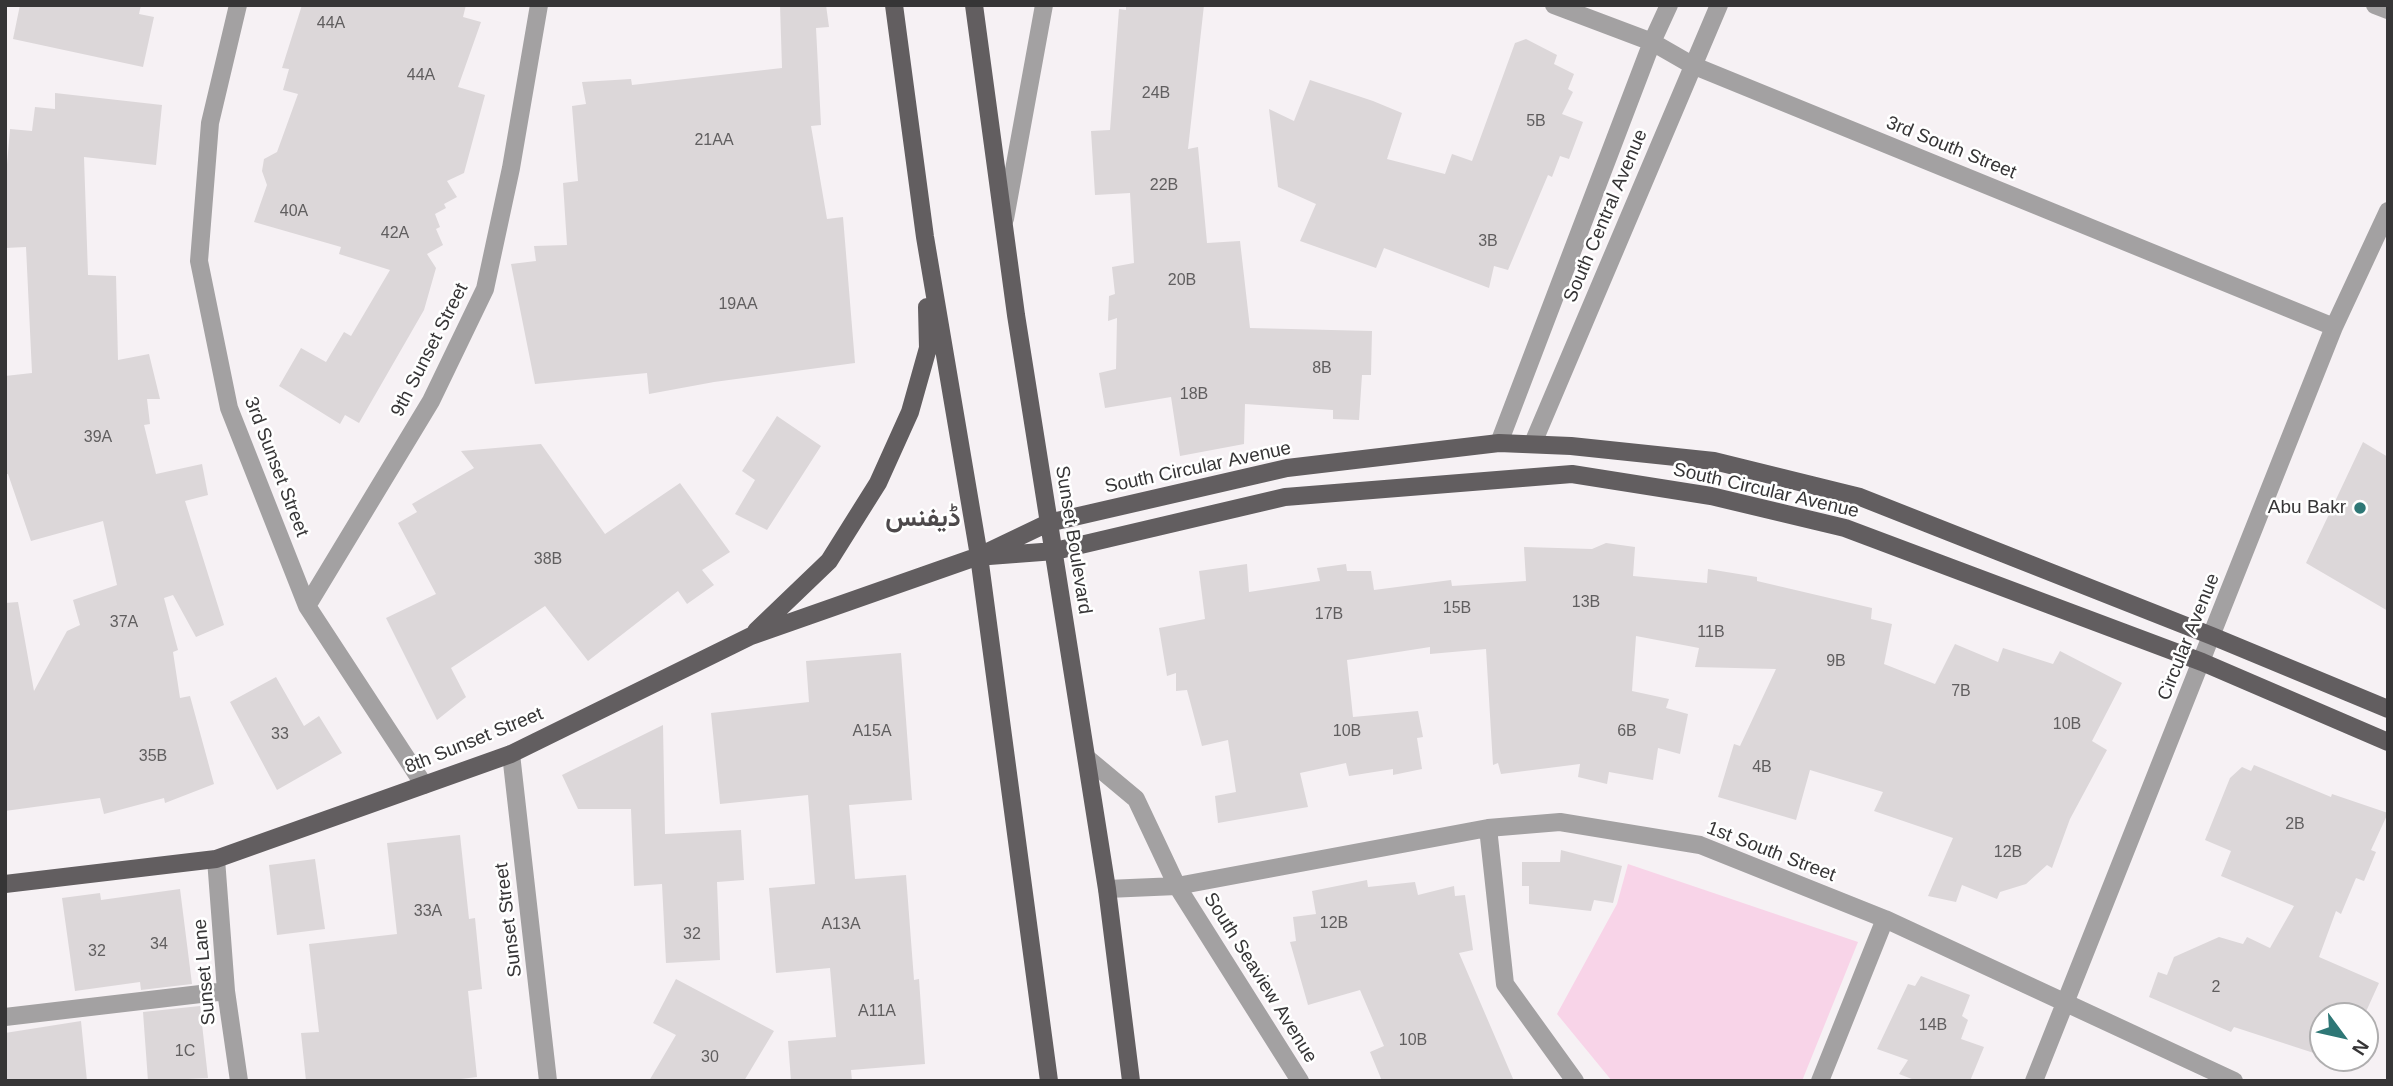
<!DOCTYPE html>
<html>
<head>
<meta charset="utf-8">
<style>
	body { margin:0 }
	#map { position:relative; width:2393px; height:1086px; overflow:hidden; background:#f6f1f4; font-family:Helvetica,sans-serif }
	canvas { display:block }
	.frame { position:absolute; inset:0; border:7px solid #363536; pointer-events:none }
	.north { position:absolute; left:2309px; top:1002px; width:70px; height:70px; box-sizing:border-box; background:#fff; border:2px solid #afaeaf; border-radius:50%; rotate:123deg; font-size:19px; font-weight:700; line-height:28px; text-align:center; color:#363536 }
	.north::after { content:''; display:block; margin:auto; width:24px; height:32px; background:#2e7776; clip-path:polygon(50% 0,100% 100%,50% 72%,0 100%) }
</style>
</head>
<body>
<div id="map">
<canvas width="2393" height="1086"></canvas>
<div class="frame"></div>
<div class="north">N</div>
</div>
<script>
const ctx = document.querySelector('canvas').getContext('2d');
ctx.lineJoin = 'round';
function paint(path, color) {
  ctx.fillStyle = color;
  ctx.fill(path, 'evenodd');
}
function poly(rows) {
  const path = new Path2D();
  for (const r of rows) {
    path.moveTo(r[0], r[1]);
    for (let i = 2; i < r.length; i += 2) path.lineTo(r[i], r[i + 1]);
  }
  return path;
}
function stroke(path, color, width, dash) {
  ctx.strokeStyle = color;
  ctx.lineWidth = width;
  ctx.lineCap = dash ? 'butt' : 'round';
  ctx.setLineDash(dash || []);
  ctx.stroke(path);
}
function drawText(font, color, halo, rows, align = 'center') {
  ctx.font = font + ' Helvetica,Vazirmatn,sans-serif';
  ctx.lineWidth = 5;
  ctx.setLineDash([]);
  ctx.textBaseline = 'middle';
  ctx.strokeStyle = halo;
  ctx.fillStyle = color;
  for (const [text, x, y, turn = 0] of rows) {
    ctx.save();
    ctx.translate(x, y);
    ctx.rotate((+turn || 0) * Math.PI / 180);
    ctx.textAlign = isNaN(turn) ? turn : align;
    if (halo) ctx.strokeText(text, 0, 0);
    ctx.fillText(text, 0, 0);
    ctx.restore();
  }
}
paint(poly([
	[1628,864,1858,942,1802,1081,1612,1081,1557,1014,1617,904]
]), '#f8d4e8');
paint(poly([
	[20,5,141,5,139,14,154,17,143,67,13,39],
	[302,5,466,5,463,17,481,22,458,87,485,95,464,173,447,181,457,197,444,204,446,208,435,214,440,227,436,229,443,245,427,254,436,268,424,310,359,423,345,415,340,424,279,386,301,348,326,362,344,332,351,336,390,270,339,254,341,247,254,222,267,185,262,171,264,159,277,152,298,94,283,90,289,69,282,68],
	[780,5,826,5,829,27,816,28,821,125,811,126,827,219,843,217,855,363,714,382,649,394,647,373,535,384,511,264,536,261,534,246,567,245,563,183,578,181,572,106,586,104,582,82,631,79,632,85,782,68],
	[1126,5,1204,5,1188,149,1198,147,1207,243,1240,241,1250,328,1372,331,1371,375,1362,375,1359,420,1333,419,1333,410,1245,404,1244,444,1180,456,1171,397,1105,408,1099,373,1116,369,1117,318,1108,321,1109,296,1115,294,1112,267,1134,263,1130,193,1095,195,1091,131,1110,130,1119,9,1126,10],
	[1526,39,1557,55,1554,64,1574,74,1568,89,1573,92,1562,114,1583,122,1569,159,1560,156,1552,177,1548,175,1508,270,1494,266,1489,288,1384,248,1376,268,1300,241,1316,204,1278,187,1269,109,1294,121,1310,80,1373,101,1402,113,1387,159,1445,174,1452,154,1472,161,1515,43],
	[55,93,162,105,156,165,84,157,88,275,116,276,118,360,149,354,160,399,147,399,150,424,144,425,156,474,202,464,208,495,185,501,224,625,196,637,173,595,164,598,178,650,173,652,180,698,190,696,214,784,165,803,164,798,104,814,100,798,5,811,5,603,18,602,34,691,67,631,80,625,73,600,117,585,103,521,31,541,8,474,5,474,5,376,32,373,26,247,5,248,5,188,10,129,32,131,35,107,55,109],
	[777,416,821,446,767,530,735,514,755,480,742,471],
	[2363,442,2388,457,2388,611,2306,563],
	[541,444,605,534,680,483,730,552,702,570,714,585,687,604,678,591,588,661,545,606,451,668,466,697,437,720,386,618,436,594,398,523,417,512,412,504,474,468,461,451],
	[1606,543,1635,547,1633,576,1707,583,1708,569,1757,577,1757,581,1872,608,1871,619,1892,624,1884,664,1935,684,1955,644,1998,662,2003,648,2053,664,2060,651,2122,683,2092,741,2107,750,2070,819,2052,868,2047,865,2026,884,2000,892,1997,899,1962,885,1956,902,1928,896,1953,838,1874,811,1883,792,1810,770,1796,820,1718,797,1734,744,1740,746,1776,669,1695,667,1699,648,1636,636,1632,691,1669,699,1666,708,1688,714,1680,754,1658,748,1653,780,1609,772,1607,784,1578,777,1580,764,1501,774,1498,763,1493,765,1486,649,1430,654,1430,647,1347,660,1353,717,1418,711,1423,737,1417,738,1422,769,1393,775,1393,769,1349,776,1346,763,1300,773,1308,807,1218,823,1215,796,1236,792,1228,740,1202,746,1187,690,1176,691,1176,673,1167,676,1159,628,1205,619,1199,571,1247,564,1249,592,1320,581,1317,568,1346,564,1347,571,1371,571,1374,590,1451,580,1452,586,1526,581,1524,547,1592,549],
	[901,653,912,800,849,805,855,879,906,875,914,980,919,979,925,1064,851,1070,852,1081,791,1081,788,1041,836,1037,830,968,776,973,769,888,815,884,808,795,720,804,711,713,809,702,806,661],
	[276,677,304,726,319,716,342,753,277,790,230,702],
	[663,725,665,834,741,830,744,880,717,882,720,960,666,963,662,884,634,886,631,809,578,809,562,775],
	[2254,765,2331,797,2332,794,2388,813,2371,850,2376,852,2364,881,2356,878,2341,914,2336,911,2319,957,2379,983,2364,1016,2323,1016,2323,1056,2234,1027,2231,1032,2149,997,2158,972,2167,975,2174,957,2219,937,2243,944,2247,937,2270,948,2294,906,2221,876,2231,851,2205,840,2230,778,2242,767,2251,771],
	[460,835,469,919,475,918,482,989,468,991,477,1077,445,1081,306,1081,301,1033,319,1032,309,944,397,934,387,843],
	[1561,850,1622,866,1613,903,1594,900,1591,911,1529,904,1529,886,1522,886,1522,862,1560,862],
	[315,859,325,929,277,935,269,865],
	[1367,880,1368,887,1415,882,1418,895,1454,886,1455,896,1465,895,1473,950,1459,953,1514,1081,1382,1081,1370,1052,1384,1046,1360,990,1308,1005,1290,942,1296,941,1293,917,1316,914,1312,891],
	[180,889,192,984,141,990,140,982,75,991,62,898,100,893,101,900],
	[1921,976,1970,995,1962,1016,1968,1020,1961,1039,1984,1047,1970,1081,1917,1081,1899,1074,1908,1060,1877,1049,1908,984,1915,986],
	[676,979,774,1031,744,1081,649,1081,676,1035,653,1023],
	[200,1006,208,1078,148,1081,143,1012],
	[81,1021,87,1081,5,1081,5,1033]
]), '#dcd7d9');
stroke(poly([
	[238,5,210,123,199,261,229,408,307,606,424,785],
	[1554,5,1652,42,1692,65,2334,327],
	[2375,5,2388,10],
	[1005,219,1044,5],
	[1499,443,1652,42,1669,5],
	[1533,443,1719,5],
	[307,606,431,401,485,289,511,168,539,5],
	[511,754,548,1081],
	[1088,759,1136,799,1177,886,1488,828,1560,822,1700,845,1885,919,2234,1081],
	[1488,828,1505,984,1575,1081],
	[216,859,226,991,239,1081],
	[1107,889,1177,886,1300,1081],
	[5,1017,226,991],
	[1820,1081,1885,919],
	[2034,1081,2334,327,2388,211]
]), '#a3a1a2', 18);
stroke(poly([
	[894,5,925,237,979,556,1049,1081],
	[974,5,1016,315,1107,889,1131,1081],
	[989,556,1055,551,1285,497,1572,474,1711,496,1845,528,2202,662,2388,742],
	[756,631,829,561,878,483,910,412,928,348,927,307],
	[5,884,216,859,511,754,751,636,979,556,1048,523,1287,468,1499,443,1571,446,1714,461,1860,497,2212,636,2388,709]
]), '#625e60', 18);
for (const [x, y, r, color] of [
	[2360,508,7,"#2e7776"]
]) {
  const dot = new Path2D();
  dot.arc(x, y, r, 0, 2 * Math.PI);
  ctx.fillStyle = color;
  ctx.fill(dot);
  stroke(dot, '#fff', 2.5);
}
drawText('16px', '#605e5f', null, [
	["44A",331,24],
	["44A",421,76],
	["24B",1156,94],
	["5B",1536,122],
	["21AA",714,141],
	["22B",1164,186],
	["40A",294,212],
	["42A",395,234],
	["3B",1488,242],
	["20B",1182,281],
	["19AA",738,305],
	["8B",1322,369],
	["18B",1194,395],
	["39A",98,438],
	["38B",548,560],
	["13B",1586,603],
	["15B",1457,609],
	["17B",1329,615],
	["37A",124,623],
	["11B",1711,633],
	["9B",1836,662],
	["7B",1961,692],
	["10B",2067,725],
	["A15A",872,732],
	["10B",1347,732],
	["6B",1627,732],
	["33",280,735],
	["35B",153,757],
	["4B",1762,768],
	["2B",2295,825],
	["12B",2008,853],
	["33A",428,912],
	["12B",1334,924],
	["A13A",841,925],
	["32",692,935],
	["34",159,945],
	["32",97,952],
	["2",2216,988],
	["A11A",877,1012],
	["14B",1933,1026],
	["10B",1413,1041],
	["1C",185,1052],
	["30",710,1058]
]);
drawText('19px', '#363536', '#fff', [
	["3rd South Street",1951,148,22],
	["South Central Avenue",1606,216,-67],
	["9th Sunset Street",430,350,-63],
	["3rd Sunset Street",276,467,69],
	["South Circular Avenue",1198,468,-12],
	["South Circular Avenue",1766,491,13],
	["Sunset Boulevard",1073,540,81],
	["Circular Avenue",2189,637,-68],
	["8th Sunset Street",474,741,-22],
	["1st South Street",1771,852,21],
	["Sunset Street",509,920,-97],
	["Sunset Lane",205,972,-95],
	["South Seaview Avenue",1260,978,58]
]);
drawText('19px', '#363536', '#fff', [
	["Abu Bakr",2346,508]
], 'right');
drawText('bold 26px', '#4d494b', '#fff', [
	["ڈیفنس",923,519]
]);
</script>
</body>
</html>
